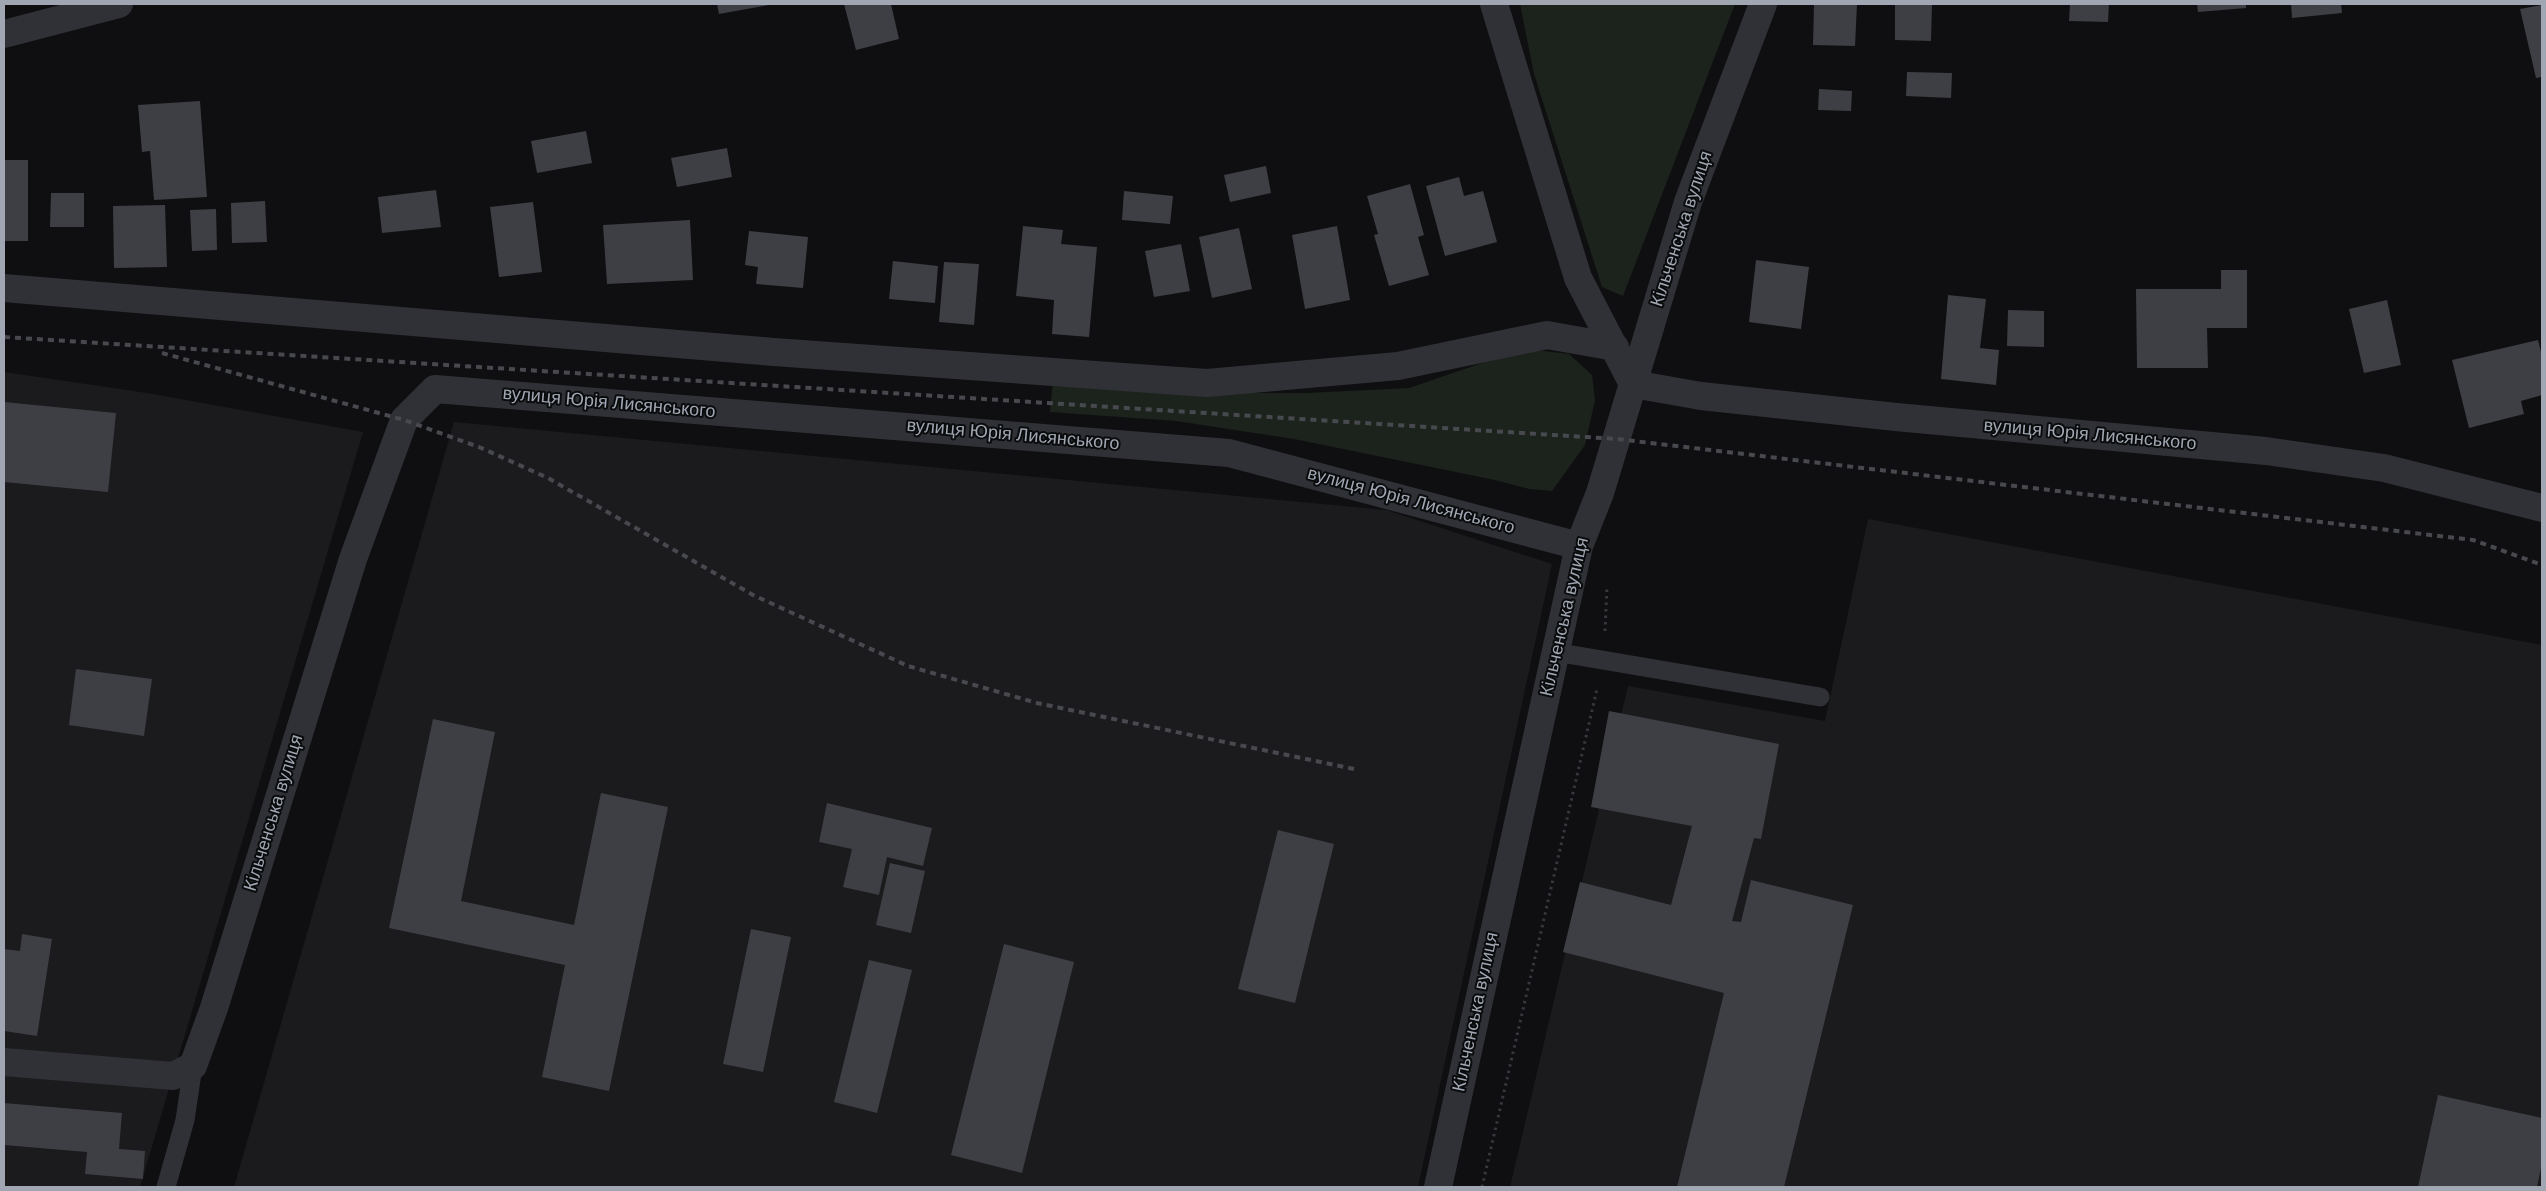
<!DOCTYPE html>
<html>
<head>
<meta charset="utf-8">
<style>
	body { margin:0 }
	#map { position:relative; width:2546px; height:1191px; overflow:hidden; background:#0f0f11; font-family:Arial,sans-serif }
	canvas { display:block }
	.frame { position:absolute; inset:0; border:5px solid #a0a6b2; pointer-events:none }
</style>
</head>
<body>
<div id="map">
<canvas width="2546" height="1191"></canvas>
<div class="frame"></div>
</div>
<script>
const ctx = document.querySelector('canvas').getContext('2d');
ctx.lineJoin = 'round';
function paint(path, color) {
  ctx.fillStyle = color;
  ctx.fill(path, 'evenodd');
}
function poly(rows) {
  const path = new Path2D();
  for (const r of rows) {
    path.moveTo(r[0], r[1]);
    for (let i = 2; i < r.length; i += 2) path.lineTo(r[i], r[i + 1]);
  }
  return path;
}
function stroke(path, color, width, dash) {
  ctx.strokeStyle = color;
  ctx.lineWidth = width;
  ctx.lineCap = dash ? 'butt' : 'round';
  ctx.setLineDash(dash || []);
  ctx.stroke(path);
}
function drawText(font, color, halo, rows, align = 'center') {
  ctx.font = font + ' Arial,sans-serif';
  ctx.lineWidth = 4;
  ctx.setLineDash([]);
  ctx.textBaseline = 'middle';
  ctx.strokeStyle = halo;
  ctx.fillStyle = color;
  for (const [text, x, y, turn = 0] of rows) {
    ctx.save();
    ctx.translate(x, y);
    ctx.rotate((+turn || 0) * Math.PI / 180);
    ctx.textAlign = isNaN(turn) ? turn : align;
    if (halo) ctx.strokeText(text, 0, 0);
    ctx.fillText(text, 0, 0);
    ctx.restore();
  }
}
paint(poly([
	[4,372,147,393,363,432,140,1187,4,1187],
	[454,422,1386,510,1552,564,1418,1187,234,1187],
	[1868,519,2542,645,2542,1187,1510,1187,1628,686,1825,721]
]), '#1b1b1e');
paint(poly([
	[1520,4,1735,4,1623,296,1602,287,1534,74],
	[1536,350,1569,354,1592,375,1595,400,1585,445,1552,491,1529,489,1495,480,1294,439,1176,421,1050,412,1053,380,1221,393,1307,393,1409,388,1482,363]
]), '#1c231c');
paint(poly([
	[717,4,769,4,769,5,719,14],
	[844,4,891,4,899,39,856,50],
	[1814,4,1857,4,1855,46,1813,45],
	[1895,4,1932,4,1931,41,1895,40],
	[2070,4,2109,4,2108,22,2069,21],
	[2197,4,2246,4,2246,8,2198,12],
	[2291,4,2341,4,2342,13,2292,18],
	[2542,5,2542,77,2536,78,2520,9],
	[1907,72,1952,73,1951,98,1906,96],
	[1819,89,1852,91,1851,111,1818,110],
	[200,101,207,197,154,200,150,151,142,152,138,105],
	[586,131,592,163,537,173,531,141],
	[727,148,732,177,677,187,671,158],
	[4,160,28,160,28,241,4,241],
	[1266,166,1271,193,1230,202,1224,175],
	[1459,177,1464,196,1483,191,1497,242,1445,256,1426,186],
	[1410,184,1424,235,1418,237,1429,275,1389,286,1374,235,1378,234,1367,196],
	[436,190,441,227,382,233,378,197],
	[1124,191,1173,196,1170,224,1122,220],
	[51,193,84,193,84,227,50,227],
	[265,201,267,242,232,243,231,203],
	[533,202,542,272,499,277,490,207],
	[165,205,167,267,114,268,113,206],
	[216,209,217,250,192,251,190,210],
	[690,220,693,280,607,284,603,225],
	[1023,226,1063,230,1061,244,1097,247,1089,337,1052,334,1054,300,1016,296],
	[1337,226,1350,300,1305,309,1292,235],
	[1239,228,1252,289,1212,298,1199,237],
	[749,231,808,237,803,288,756,284,758,267,745,265],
	[1181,244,1190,291,1154,297,1145,251],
	[1756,260,1809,267,1801,329,1749,322],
	[893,261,938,266,935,303,889,299],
	[944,262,979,264,974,325,939,322],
	[2221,270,2247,270,2247,328,2207,328,2208,368,2137,368,2136,289,2221,289],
	[1948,295,1986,299,1980,348,1999,350,1996,385,1941,379],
	[2387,300,2401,365,2364,373,2349,309],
	[2008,310,2044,311,2044,347,2007,346],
	[2538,340,2542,356,2542,395,2521,401,2524,414,2469,428,2452,360],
	[4,402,116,413,108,492,4,482],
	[76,669,152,679,144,736,69,725],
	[1609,711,1779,744,1761,839,1754,838,1732,921,1741,922,1751,880,1853,905,1784,1187,1677,1187,1724,993,1563,952,1580,882,1671,905,1692,826,1591,807],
	[433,719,495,732,461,901,574,925,601,793,668,807,609,1091,542,1077,565,965,389,928],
	[827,803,932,828,923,866,887,857,879,895,843,887,852,849,819,842],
	[1278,830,1334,844,1295,1003,1238,989],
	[890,863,925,871,911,933,876,925],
	[751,929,791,937,763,1072,723,1064],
	[22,934,52,939,37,1036,4,1031,4,949,20,951],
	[1004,944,1074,962,1022,1173,951,1155],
	[869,960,912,970,877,1113,834,1102],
	[2438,1095,2542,1118,2542,1163,2537,1187,2418,1187],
	[4,1103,122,1113,119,1149,145,1151,143,1179,85,1174,87,1152,4,1145]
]), '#3e3f44');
stroke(poly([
	[1605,631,1607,588],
	[1482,1187,1597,689]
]), '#36383d', 3, [2.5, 4]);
stroke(poly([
	[1555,652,1820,697],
	[166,1187,185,1120,193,1066]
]), '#303136', 19);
stroke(poly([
	[1494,4,1578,278,1633,384,1701,396,1896,417,2266,451,2384,468,2542,508],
	[4,34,119,4],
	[4,288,774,352,1207,383,1398,366,1547,335,1615,347],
	[4,1062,173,1076,193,1066,214,1008,353,559,404,420,435,389,1229,453,1579,546],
	[1438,1187,1579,546,1600,493,1688,202,1763,4]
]), '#303136', 28);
stroke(poly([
	[4,337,1617,439,2473,540,2542,565],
	[162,353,404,420,479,447,548,478,753,595,908,666,1037,703,1359,770]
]), '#47494f', 4, [6, 5]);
drawText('18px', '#a0a6b2', '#0a0b0c', [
	["Кільченська вулиця",1682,229,-72],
	["вулиця Юрія Лисянського",609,403,5],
	["вулиця Юрія Лисянського",1013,435,5],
	["вулиця Юрія Лисянського",2090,435,5],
	["вулиця Юрія Лисянського",1411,501,15],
	["Кільченська вулиця",1565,617,-77],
	["Кільченська вулиця",274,813,-73],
	["Кільченська вулиця",1476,1012,-78]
]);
</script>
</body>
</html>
